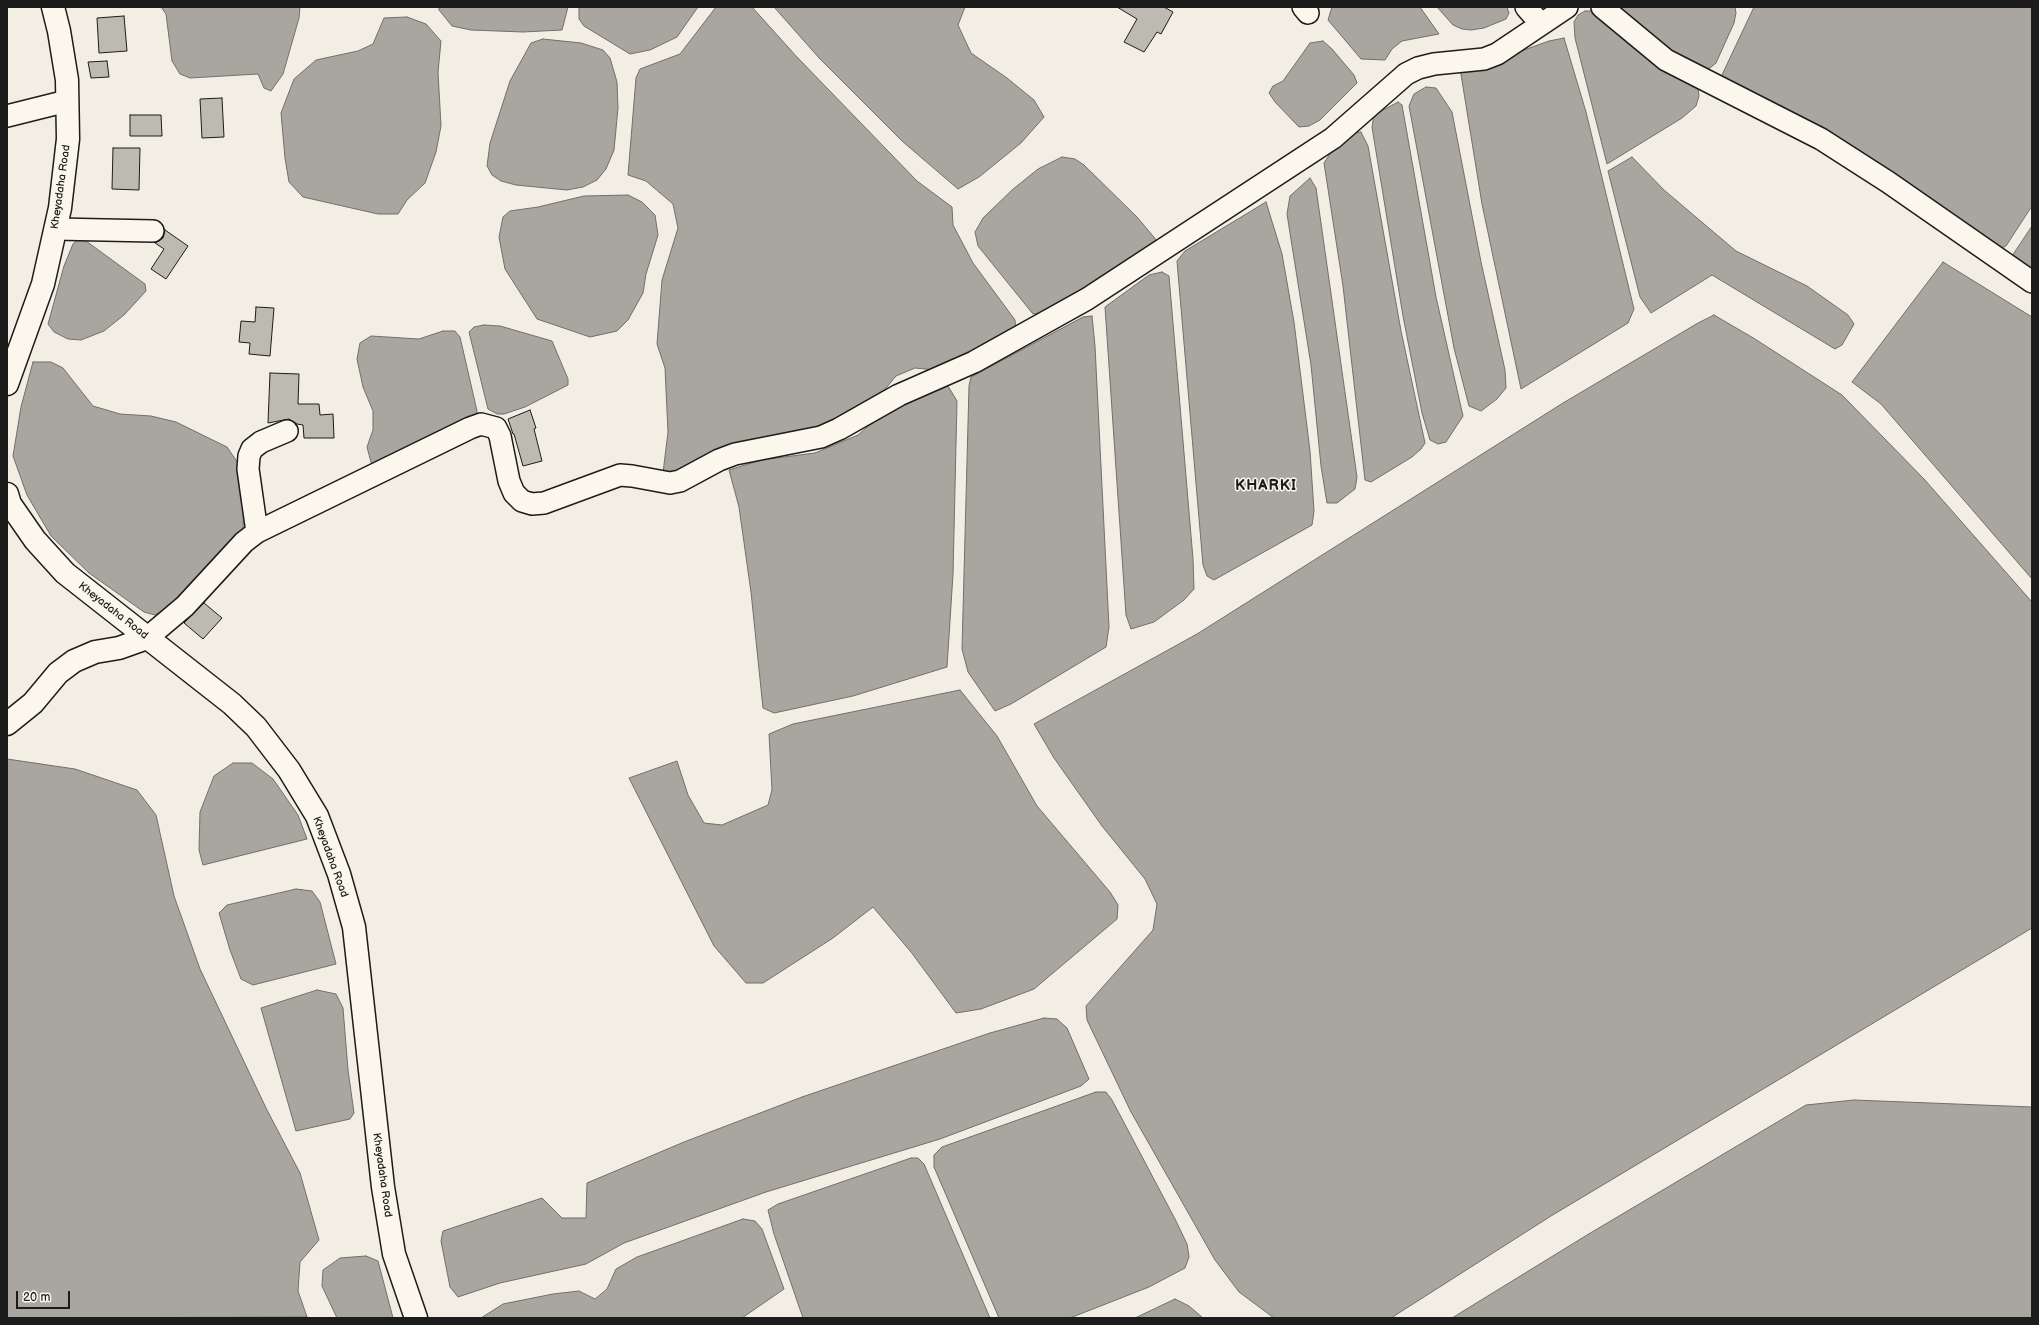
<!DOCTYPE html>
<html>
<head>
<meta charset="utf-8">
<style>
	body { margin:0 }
	#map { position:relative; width:2039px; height:1325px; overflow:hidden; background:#f2eee4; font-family:"Balsamiq Sans",sans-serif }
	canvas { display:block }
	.frame { position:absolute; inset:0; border:8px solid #1c1c1c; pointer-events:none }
	.scale { position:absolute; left:16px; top:1291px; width:54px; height:18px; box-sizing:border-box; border:2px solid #1c1c1c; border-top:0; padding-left:5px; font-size:12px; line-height:14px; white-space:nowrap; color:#1c1c1c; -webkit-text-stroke:3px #fbf7ec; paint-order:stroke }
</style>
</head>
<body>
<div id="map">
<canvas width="2039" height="1325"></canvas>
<div class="frame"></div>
<div class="scale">20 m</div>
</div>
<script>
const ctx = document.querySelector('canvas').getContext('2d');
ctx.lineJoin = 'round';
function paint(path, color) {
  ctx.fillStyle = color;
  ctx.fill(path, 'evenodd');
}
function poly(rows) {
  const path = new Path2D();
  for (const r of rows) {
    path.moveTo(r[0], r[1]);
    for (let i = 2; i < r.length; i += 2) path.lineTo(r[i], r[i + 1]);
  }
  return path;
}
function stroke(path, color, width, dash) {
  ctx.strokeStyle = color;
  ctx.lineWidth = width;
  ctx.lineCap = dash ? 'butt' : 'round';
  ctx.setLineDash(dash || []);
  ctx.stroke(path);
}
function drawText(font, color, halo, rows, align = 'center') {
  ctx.font = font + ' "Balsamiq Sans",sans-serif';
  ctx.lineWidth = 3;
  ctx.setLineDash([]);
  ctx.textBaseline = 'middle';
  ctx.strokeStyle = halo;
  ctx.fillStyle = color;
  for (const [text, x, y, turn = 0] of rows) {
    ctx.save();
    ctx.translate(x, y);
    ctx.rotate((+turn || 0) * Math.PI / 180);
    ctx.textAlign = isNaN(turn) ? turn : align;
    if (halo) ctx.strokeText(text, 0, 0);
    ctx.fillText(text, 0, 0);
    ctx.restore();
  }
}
const water = poly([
	[161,7,300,7,299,18,283,74,271,91,264,88,258,74,190,78,180,74,172,61,166,14,161,7],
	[439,7,568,7,562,30,523,32,471,30,452,26,439,10,439,7],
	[579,7,698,7,677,37,650,50,630,54,584,26,579,19,579,7],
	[716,7,752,7,796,56,917,181,952,207,953,225,973,263,1015,320,1016,332,945,371,915,368,896,376,877,399,835,425,676,477,663,473,668,432,665,368,657,344,662,280,678,228,673,204,646,181,628,175,636,78,640,69,680,54,716,7],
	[774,7,965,7,958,25,971,53,1007,78,1034,100,1044,117,1021,143,979,177,958,189,902,141,820,59,774,7],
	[1332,7,1420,7,1439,34,1402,41,1392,49,1385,60,1361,59,1328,20,1332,7],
	[1437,7,1507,7,1509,13,1506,19,1484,28,1471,30,1462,29,1453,25,1437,7],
	[1609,7,1735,7,1736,13,1734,23,1716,63,1710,68,1700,71,1686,65,1609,7],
	[1754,7,2032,7,2032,206,2006,246,1998,250,1721,77,1754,7],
	[1585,11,1593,11,1698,88,1699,96,1696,106,1682,118,1607,164,1575,38,1574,22,1578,15,1585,11],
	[407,17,426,24,441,41,438,72,441,126,436,152,425,183,407,200,398,214,378,214,303,197,289,182,285,158,281,113,294,79,316,60,358,51,373,44,384,18,407,17],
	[1564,38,1586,112,1634,309,1628,323,1521,389,1482,204,1459,62,1513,54,1549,41,1564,38],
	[543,39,581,43,603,50,610,58,617,82,618,108,614,150,606,169,597,180,583,187,567,190,516,185,501,181,492,175,487,166,490,143,510,81,531,43,543,39],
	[1323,41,1332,49,1354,75,1357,83,1320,120,1309,126,1299,127,1275,102,1269,93,1273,86,1283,81,1310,43,1323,41],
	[1426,87,1436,88,1452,112,1481,262,1505,370,1506,388,1497,399,1481,411,1469,406,1454,348,1409,106,1414,94,1426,87],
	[1398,102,1402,105,1436,297,1463,416,1446,442,1438,444,1430,440,1422,413,1403,316,1372,127,1374,115,1398,102],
	[1361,132,1368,146,1401,331,1425,443,1421,449,1412,457,1371,482,1365,480,1343,286,1324,163,1336,145,1352,133,1361,132],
	[1062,157,1075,159,1084,165,1137,217,1158,242,1154,246,1045,312,1033,314,978,246,975,232,983,218,1012,190,1038,169,1062,157],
	[1632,157,1664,190,1736,251,1807,286,1848,315,1854,324,1842,345,1835,349,1712,275,1651,313,1640,297,1608,171,1632,157],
	[1310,178,1316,188,1357,477,1355,489,1337,503,1327,503,1321,466,1311,365,1287,214,1290,196,1310,178],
	[628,195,642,202,655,215,658,235,646,274,643,293,628,320,617,331,590,337,537,319,505,269,499,237,503,217,510,211,538,207,584,196,628,195],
	[1266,202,1282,254,1294,322,1310,451,1314,511,1312,525,1214,580,1207,576,1203,565,1177,261,1185,251,1266,202],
	[2032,226,2032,274,2010,259,2032,226],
	[78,239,86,241,145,284,146,291,124,315,104,331,81,340,68,339,54,332,48,324,64,266,73,244,78,239],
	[1943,262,2032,317,2032,579,1881,404,1852,382,1943,262],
	[1162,272,1169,276,1193,559,1194,589,1184,600,1154,622,1131,629,1126,615,1105,307,1149,275,1162,272],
	[1714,315,1755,339,1842,395,1924,479,2032,602,2032,928,1551,1216,1391,1318,1274,1318,1239,1292,1215,1260,1131,1112,1087,1020,1086,1006,1153,930,1157,904,1145,879,1102,826,1054,758,1034,724,1197,634,1563,403,1698,323,1714,315],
	[1092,316,1095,346,1109,627,1106,647,1011,704,995,711,968,672,962,649,969,386,971,377,1083,317,1092,316],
	[484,325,500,326,552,341,568,379,568,385,525,407,504,414,497,414,488,409,469,332,474,327,484,325],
	[443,331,455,331,460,337,477,411,476,420,372,466,367,447,373,430,373,411,363,387,357,359,360,343,371,336,419,339,443,331],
	[33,362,51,362,63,368,93,406,120,414,151,416,176,422,227,447,238,463,244,481,243,535,207,577,162,611,155,615,144,612,89,573,51,536,27,495,13,456,21,407,33,362],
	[948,386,957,401,953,574,947,667,853,696,774,713,763,708,751,592,739,507,729,470,761,460,815,453,858,435,881,415,925,393,948,386],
	[960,690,997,736,1037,806,1110,892,1118,905,1117,919,1034,989,981,1009,956,1013,911,952,873,907,833,938,763,983,746,983,714,946,629,778,677,761,688,795,704,823,722,825,768,805,772,790,769,734,793,724,960,690],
	[7,759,75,769,137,790,156,815,174,896,200,969,267,1110,300,1173,319,1240,300,1262,298,1291,307,1317,7,1318,7,759],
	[233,763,252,763,273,779,298,815,307,839,203,865,199,850,200,812,214,776,233,763],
	[296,889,312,891,320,902,336,964,253,985,241,979,230,950,219,913,227,905,296,889],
	[317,990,336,994,343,1008,348,1070,354,1113,350,1119,296,1131,261,1008,317,990],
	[1044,1018,1057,1019,1067,1028,1089,1079,1081,1086,940,1139,766,1192,624,1243,586,1264,500,1283,458,1297,450,1287,441,1241,443,1231,542,1198,562,1218,586,1218,587,1183,684,1142,802,1097,990,1033,1044,1018],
	[1096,1092,1106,1092,1112,1100,1175,1219,1187,1244,1189,1257,1185,1268,1149,1287,1070,1318,999,1318,934,1167,934,1155,942,1147,1096,1092],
	[1854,1100,2032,1107,2032,1318,1452,1318,1587,1235,1806,1105,1854,1100],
	[911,1158,918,1158,924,1164,990,1318,803,1318,774,1234,768,1210,778,1204,911,1158],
	[743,1219,755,1221,762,1229,784,1289,742,1318,481,1318,503,1304,553,1294,579,1291,595,1299,607,1289,616,1269,637,1257,743,1219],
	[366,1256,378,1261,393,1318,337,1318,322,1286,323,1270,340,1258,366,1256],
	[1175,1299,1189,1306,1203,1318,1135,1318,1175,1299]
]);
paint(water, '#a9a6a0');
stroke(water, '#716f6b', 1);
const building = poly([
	[1117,7,1164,7,1173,12,1161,34,1157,32,1144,52,1124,42,1137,19,1117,7],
	[124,16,127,51,99,53,97,18,124,16],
	[107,61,109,77,91,78,88,62,107,61],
	[222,98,224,137,202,138,200,99,222,98],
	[130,115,161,115,162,136,130,136,130,115],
	[113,148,140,148,139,190,112,189,113,148],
	[165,230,188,246,166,279,151,269,164,249,155,243,163,238,165,230],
	[256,307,274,308,270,356,249,354,250,343,239,342,241,321,255,322,256,307],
	[270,373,299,374,298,404,319,404,320,415,333,414,334,438,304,438,303,425,297,424,289,419,268,423,270,373],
	[530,410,536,428,534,429,542,461,523,466,514,434,513,434,508,419,530,410],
	[204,603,222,618,203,639,184,623,204,603]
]);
paint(building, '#bdbab1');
stroke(building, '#1c1c1c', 1);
const minor = poly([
	[1303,7,1308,13],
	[1526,7,1541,24],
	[1602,7,1666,60,1821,139,1888,182,2032,282],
	[7,116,67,101],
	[56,229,153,231],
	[257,532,248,469,249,456,252,449,261,442,287,431],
	[147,638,185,606,244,542,257,532,470,428,481,424,496,428,500,436,509,481,514,493,522,501,532,504,544,503,620,475,632,476,670,483,680,481,719,460,735,454,821,437,839,429,899,395,974,362,1087,299,1333,138,1406,74,1418,68,1434,64,1484,59,1497,54,1567,7]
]);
const major = poly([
	[7,384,43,284,60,208,68,139,67,80,59,31,53,7],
	[7,494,10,504,35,540,65,573,232,704,256,727,289,770,317,816,339,874,354,927,383,1187,394,1254,416,1318],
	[7,724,33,703,58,673,74,661,95,652,119,648,147,638]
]);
stroke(minor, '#1c1c1c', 24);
stroke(major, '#1c1c1c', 25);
stroke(minor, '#fbf7ec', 21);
stroke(major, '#fbf7ec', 22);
drawText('11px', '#1c1c1c', '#fbf7ec', [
	["Kheyadaha Road",61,187,-82],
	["Kheyadaha Road",113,611,38],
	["Kheyadaha Road",330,857,70],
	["Kheyadaha Road",382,1175,82]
]);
ctx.letterSpacing = '1px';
drawText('bold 15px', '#1c1c1c', '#fbf7ec', [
	["KHARKI",1266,486]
]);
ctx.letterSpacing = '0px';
</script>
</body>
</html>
